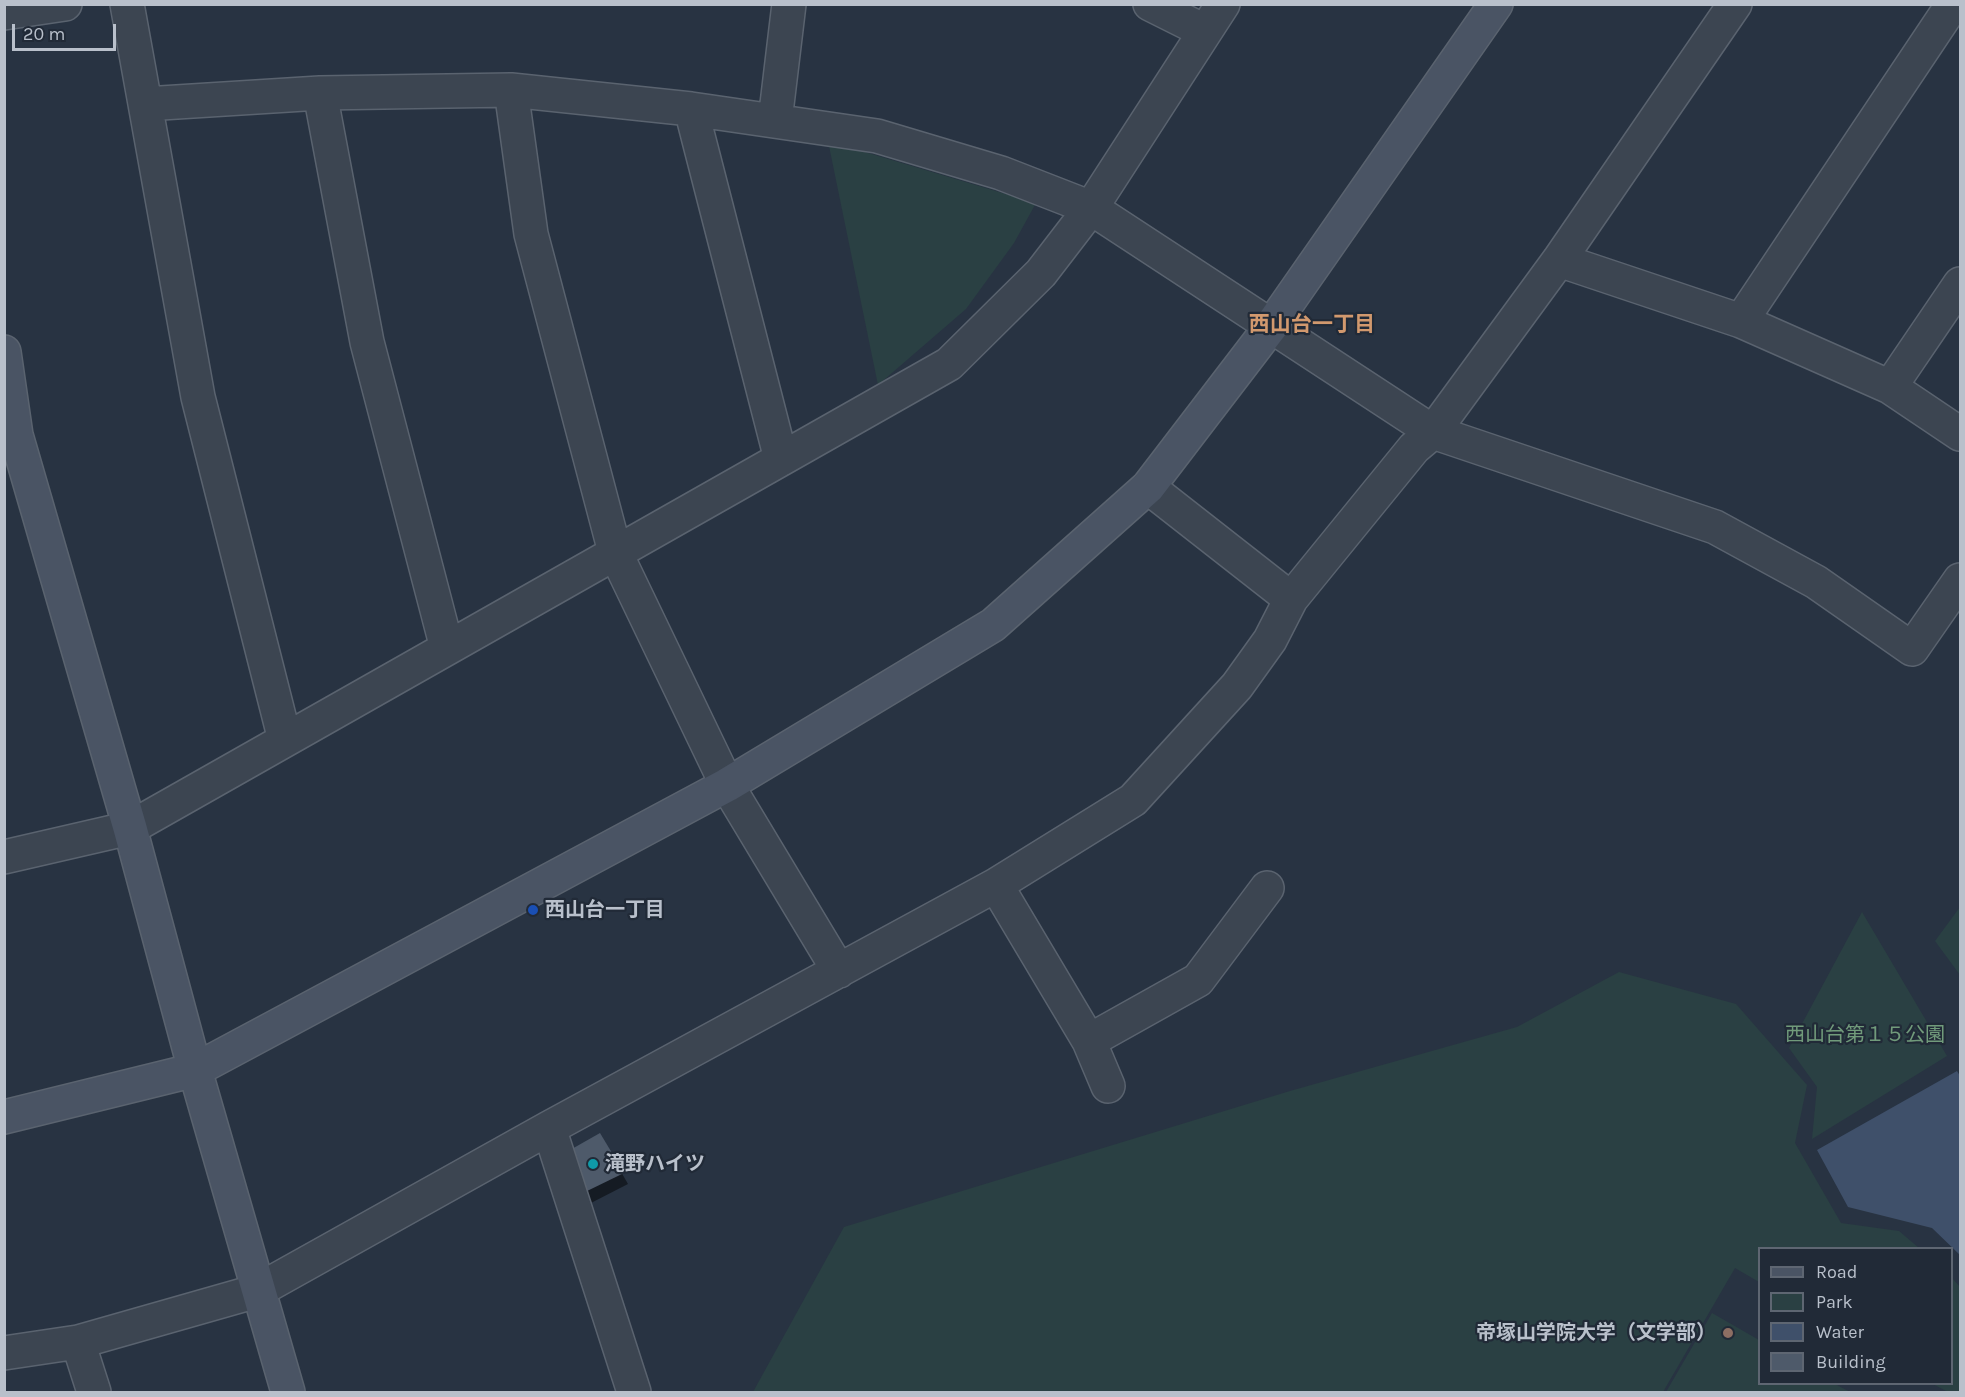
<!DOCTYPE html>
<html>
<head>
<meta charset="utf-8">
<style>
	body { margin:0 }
	#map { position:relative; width:1965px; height:1397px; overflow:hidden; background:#283342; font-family:Karla,sans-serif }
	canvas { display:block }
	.frame { position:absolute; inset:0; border:6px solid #b9c0cb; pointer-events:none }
	.legend { position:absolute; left:1758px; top:1247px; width:195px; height:138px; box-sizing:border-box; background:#212a37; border:2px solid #5e6672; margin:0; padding:8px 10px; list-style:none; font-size:18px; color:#b9c0cb }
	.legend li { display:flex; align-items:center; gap:12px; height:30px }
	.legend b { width:30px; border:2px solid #5e6672 }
	.scale { position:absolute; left:12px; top:24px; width:104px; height:27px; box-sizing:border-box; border:3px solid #b9c0cb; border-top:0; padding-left:8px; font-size:18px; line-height:21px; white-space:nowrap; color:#b9c0cb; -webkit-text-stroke:4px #212a37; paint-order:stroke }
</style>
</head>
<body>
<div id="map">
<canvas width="1965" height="1397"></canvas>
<div class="frame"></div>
<ul class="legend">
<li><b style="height:8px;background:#4a5464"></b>Road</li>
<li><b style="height:16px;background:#2a4043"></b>Park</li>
<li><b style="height:16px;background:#3f506a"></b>Water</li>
<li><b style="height:16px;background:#4e5a6a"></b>Building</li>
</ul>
<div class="scale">20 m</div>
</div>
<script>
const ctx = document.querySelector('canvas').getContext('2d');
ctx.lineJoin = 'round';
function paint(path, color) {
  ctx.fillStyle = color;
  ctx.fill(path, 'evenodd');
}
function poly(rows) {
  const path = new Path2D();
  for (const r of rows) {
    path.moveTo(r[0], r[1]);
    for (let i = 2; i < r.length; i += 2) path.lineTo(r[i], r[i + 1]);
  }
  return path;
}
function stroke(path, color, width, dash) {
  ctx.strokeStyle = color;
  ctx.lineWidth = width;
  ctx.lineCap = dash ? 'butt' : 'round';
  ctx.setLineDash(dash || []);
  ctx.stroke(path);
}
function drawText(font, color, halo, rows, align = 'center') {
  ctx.font = font + ' Karla,"Noto Sans JP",sans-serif';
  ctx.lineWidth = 4.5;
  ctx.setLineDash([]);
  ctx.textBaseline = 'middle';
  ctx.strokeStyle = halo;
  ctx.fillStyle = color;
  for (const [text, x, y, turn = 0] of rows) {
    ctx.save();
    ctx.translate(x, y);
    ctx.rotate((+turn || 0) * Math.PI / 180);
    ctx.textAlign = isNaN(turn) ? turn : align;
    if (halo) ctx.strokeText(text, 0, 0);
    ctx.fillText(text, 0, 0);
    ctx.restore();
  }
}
paint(poly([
	[828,141,1036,203,1014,243,966,309,878,385],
	[1960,907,1960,975,1935,941],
	[1862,912,1947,1056,1812,1139,1817,1087,1789,1048],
	[1619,972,1736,1004,1807,1085,1795,1143,1841,1223,1899,1231,1919,1248,1760,1248,1759,1282,1735,1268,1663,1392,753,1392,844,1227,1290,1091,1517,1027],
	[1952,1278,1960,1287,1960,1392,1948,1392,1933,1384,1952,1384],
	[1712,1313,1759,1340,1760,1384,1835,1384,1850,1392,1666,1392]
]), '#2a4043');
paint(poly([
	[1957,1071,1960,1076,1960,1255,1932,1228,1848,1207,1817,1150]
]), '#3f506a');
paint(poly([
	[600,1135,628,1184,591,1203,584,1192]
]), '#0007');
paint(poly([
	[600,1133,624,1173,583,1193,563,1154]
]), '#4e5a6a');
const street = poly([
	[127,4,198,397,285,740],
	[1150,4,1204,31],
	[4,13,65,4],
	[511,90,531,234,615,552,727,785,839,971],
	[320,93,367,342,447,648],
	[145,104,320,93,511,90,691,109,877,136,1001,173,1091,208,1433,432,1559,260,1735,4],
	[691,109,781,459],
	[775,121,789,4],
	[1559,260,1741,321,1890,387,1960,434],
	[1741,321,1953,4],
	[1890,387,1960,284],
	[1148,487,1291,599],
	[4,857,130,828,949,364,1041,273,1091,208,1223,4],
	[996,885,1089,1041,1108,1086],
	[1089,1041,1198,980,1267,888],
	[549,1128,634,1392],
	[78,1342,94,1392],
	[4,1353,78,1342,257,1291,549,1128,996,885,1133,800,1237,686,1270,640,1291,599,1414,448,1433,432,1715,527,1816,582,1912,649,1960,580]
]);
const secondary = poly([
	[4,352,16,435,130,828,195,1070,288,1392],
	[4,1117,195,1070,727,785,993,625,1148,487,1272,325,1496,4]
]);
stroke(street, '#5a636f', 36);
stroke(secondary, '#5a636f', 36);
stroke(street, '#3c4551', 33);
stroke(secondary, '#4a5464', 33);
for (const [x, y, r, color] of [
	[533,910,6,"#1a4fb4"],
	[593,1164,6,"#0f9aa8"],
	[1728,1333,6,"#8d6e63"]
]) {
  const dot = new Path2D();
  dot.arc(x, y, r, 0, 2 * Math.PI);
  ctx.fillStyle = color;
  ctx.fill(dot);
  stroke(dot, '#212a37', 2);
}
drawText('bold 20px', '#b9c0cb', '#212a37', [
	["西山台一丁目",545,910],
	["滝野ハイツ",605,1164],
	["帝塚山学院大学（文学部）",1716,1333,"right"]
], 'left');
drawText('20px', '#719b7b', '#212a37', [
	["西山台第１５公園",1865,1035]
]);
drawText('bold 21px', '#d2996e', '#212a37', [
	["西山台一丁目",1312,325]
]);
</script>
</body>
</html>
